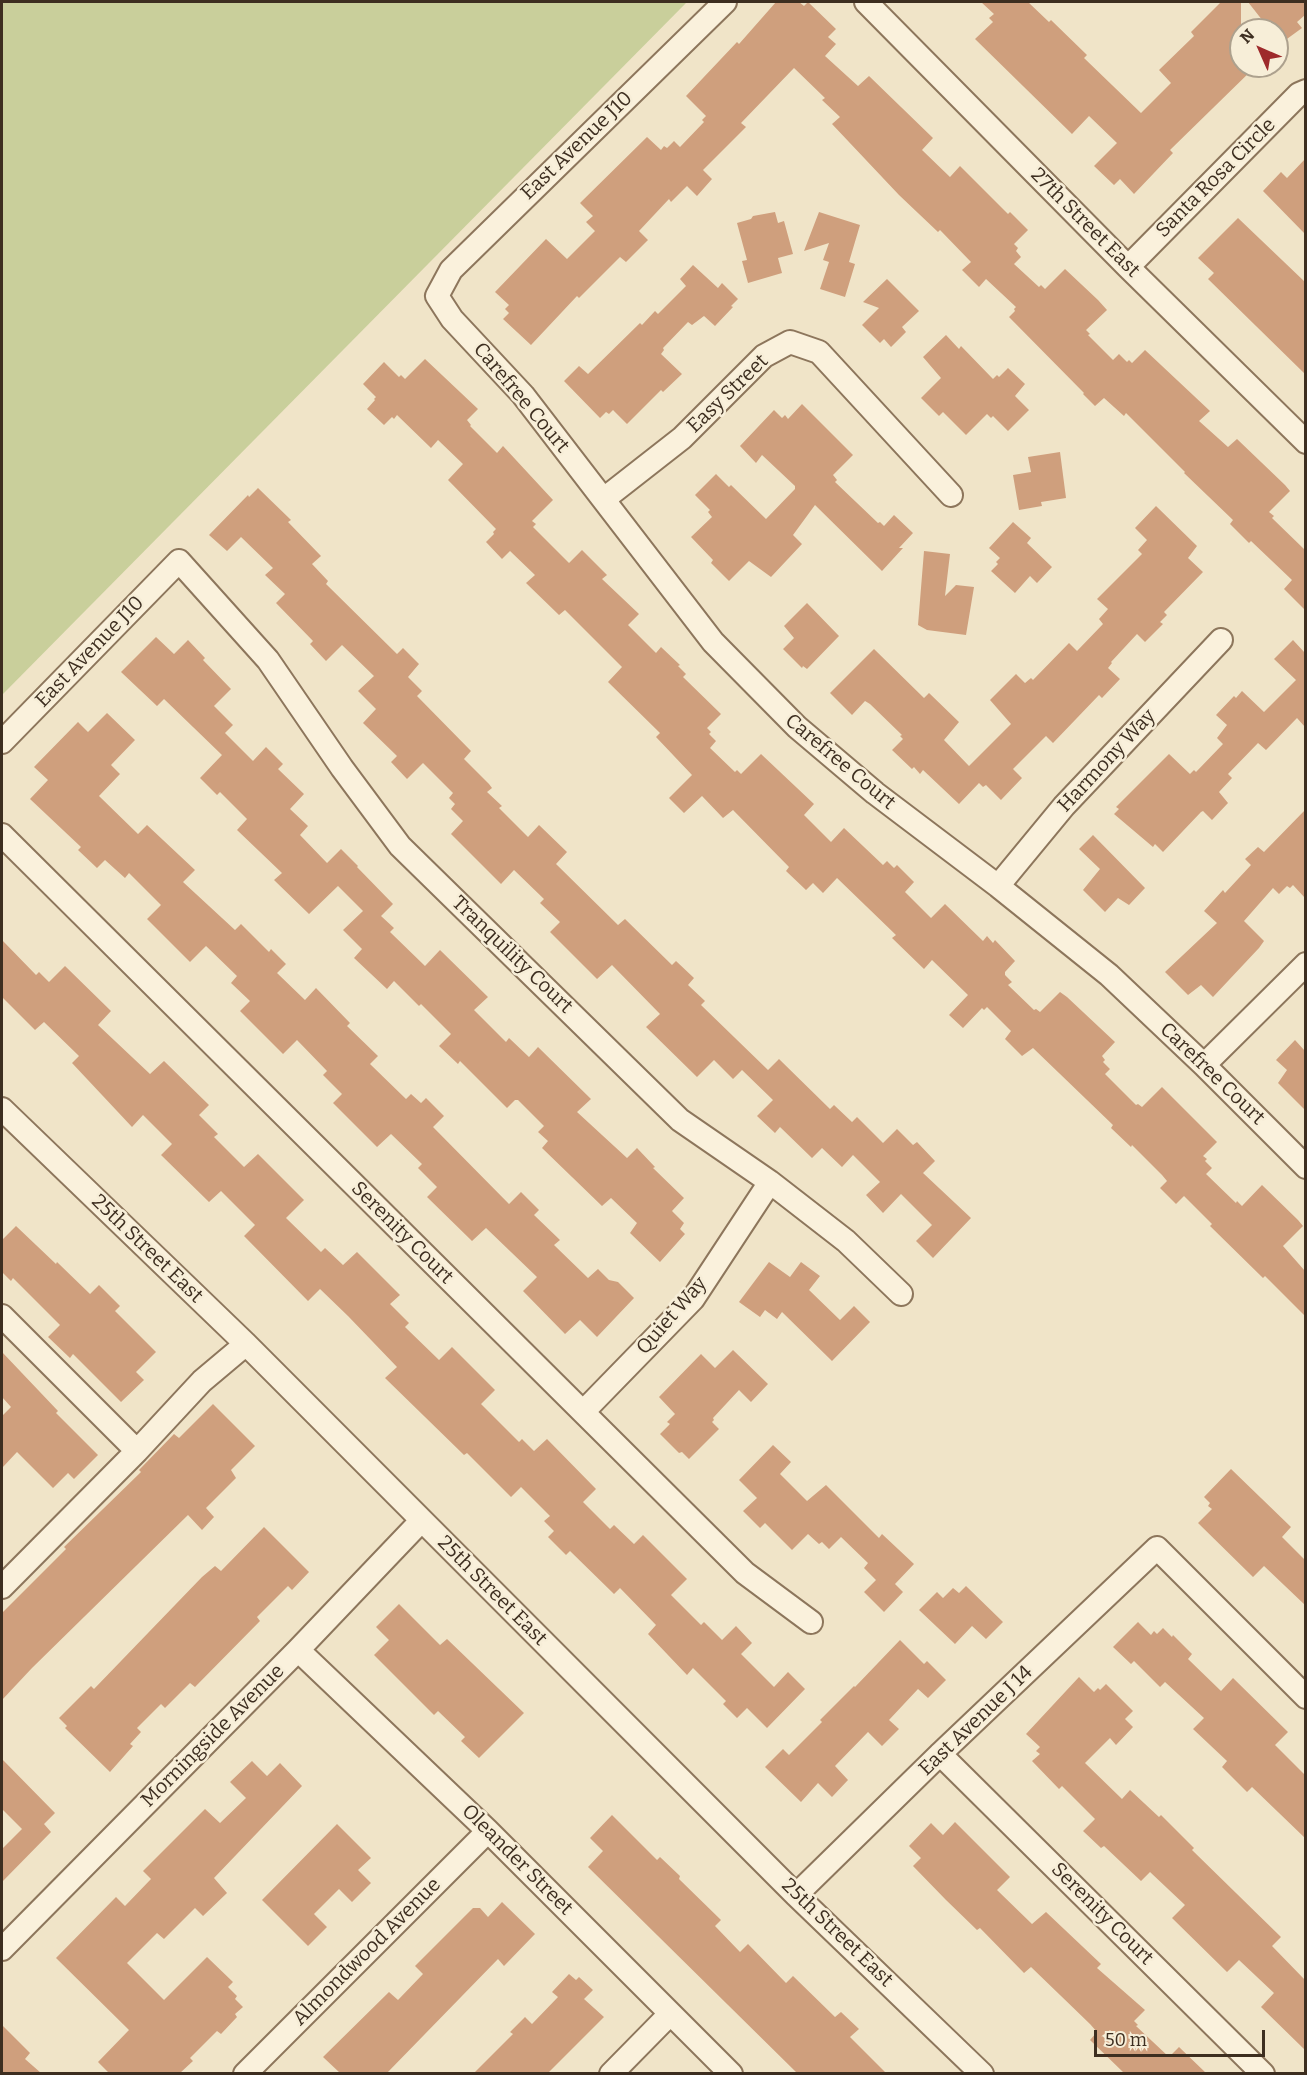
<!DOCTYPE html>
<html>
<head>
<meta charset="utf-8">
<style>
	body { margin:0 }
	#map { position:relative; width:1307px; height:2075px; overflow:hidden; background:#f0e4c8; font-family:Bitter,serif }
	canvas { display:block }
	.frame { position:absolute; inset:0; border:3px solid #3d2e20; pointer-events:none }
	.north { position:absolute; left:1229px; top:18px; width:60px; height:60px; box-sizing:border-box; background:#f7eed8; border:2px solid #ada18e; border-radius:50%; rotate:315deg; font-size:16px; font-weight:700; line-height:24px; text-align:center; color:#3d2e20 }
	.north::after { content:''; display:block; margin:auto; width:21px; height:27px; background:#9e2a2b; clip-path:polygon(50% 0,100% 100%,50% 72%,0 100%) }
	.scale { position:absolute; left:1094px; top:2030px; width:171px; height:27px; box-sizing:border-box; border:3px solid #3d2e20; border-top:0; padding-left:8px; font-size:18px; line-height:21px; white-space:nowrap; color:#3d2e20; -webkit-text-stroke:4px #f7eed8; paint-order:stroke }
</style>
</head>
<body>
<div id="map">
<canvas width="1307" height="2075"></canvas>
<div class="frame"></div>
<div class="north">N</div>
<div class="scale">50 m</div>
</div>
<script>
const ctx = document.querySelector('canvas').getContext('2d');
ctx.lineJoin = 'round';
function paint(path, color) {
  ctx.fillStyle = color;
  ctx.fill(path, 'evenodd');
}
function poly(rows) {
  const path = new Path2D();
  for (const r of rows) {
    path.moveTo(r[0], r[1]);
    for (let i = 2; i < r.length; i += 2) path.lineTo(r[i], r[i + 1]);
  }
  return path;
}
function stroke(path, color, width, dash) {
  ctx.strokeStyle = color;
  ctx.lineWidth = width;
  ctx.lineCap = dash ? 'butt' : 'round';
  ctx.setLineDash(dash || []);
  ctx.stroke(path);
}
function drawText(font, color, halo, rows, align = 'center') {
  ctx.font = font + ' Bitter,serif';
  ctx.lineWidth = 5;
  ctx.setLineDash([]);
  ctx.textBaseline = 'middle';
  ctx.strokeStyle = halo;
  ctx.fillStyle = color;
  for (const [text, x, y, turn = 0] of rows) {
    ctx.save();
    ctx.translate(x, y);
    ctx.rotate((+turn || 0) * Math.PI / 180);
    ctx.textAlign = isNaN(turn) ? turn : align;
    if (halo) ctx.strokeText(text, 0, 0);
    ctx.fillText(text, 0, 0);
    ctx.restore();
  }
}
paint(poly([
	[2,2,687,2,2,695]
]), '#c9cf9b');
paint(poly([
	[776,2,799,2,804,6,808,2,836,29,828,37,836,44,825,56,858,86,869,76,933,138,922,150,950,177,960,166,1008,214,1010,212,1028,230,1014,244,1018,248,1016,251,1021,257,1014,264,1039,287,1041,285,1045,289,1065,269,1098,300,1107,310,1086,330,1090,334,1088,335,1113,360,1119,354,1127,362,1129,360,1132,363,1145,350,1210,411,1199,421,1228,447,1237,439,1285,485,1290,491,1269,512,1274,516,1272,518,1305,550,1305,610,1284,589,1292,580,1251,541,1249,543,1230,524,1233,520,1184,473,1185,472,1126,413,1124,416,1104,398,1095,406,1083,394,1084,393,1009,317,1015,311,1014,309,1016,307,986,279,979,287,962,270,971,262,940,230,938,232,899,195,832,124,840,117,822,100,825,98,794,68,741,123,746,127,703,170,712,179,697,196,687,186,671,202,669,199,639,231,648,240,626,262,620,257,579,298,577,296,531,345,503,319,509,313,505,309,509,305,495,292,546,239,567,259,595,231,586,222,593,216,580,203,647,137,661,150,664,146,667,148,674,141,680,147,704,122,702,120,706,116,686,96,737,42,739,44],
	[981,2,1028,2,1049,22,1051,20,1087,55,1084,58,1141,113,1171,83,1159,70,1194,36,1191,32,1221,2,1241,2,1241,66,1256,66,1170,150,1173,153,1134,194,1120,179,1114,185,1094,166,1117,143,1089,116,1072,134,975,39,993,22,989,18,994,14],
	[1248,2,1305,2,1305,15,1297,22,1302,28,1280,44,1277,40,1277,30,1270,30],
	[1305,159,1305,234,1263,191,1281,172,1287,178],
	[775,212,778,223,784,221,793,254,778,258,782,273,748,283,742,261,747,260,737,223,751,219,753,216],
	[819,212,860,225,849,262,855,264,845,297,820,289,829,262,823,260,829,243,804,251],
	[1238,218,1305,282,1305,374,1208,279,1214,273,1198,258],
	[693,265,718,288,722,283,738,299,731,306,733,307,715,326,704,316,692,325,688,322,663,348,664,350,661,354,682,374,663,392,661,390,627,424,613,410,609,414,606,412,600,418,564,381,579,366,588,374,640,323,642,325,655,311,658,314,686,286,680,279],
	[887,279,919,311,902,327,906,332,891,347,884,339,880,343,862,325,879,308,863,302],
	[946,335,959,349,961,346,993,379,997,375,999,377,1008,368,1025,384,1015,396,1029,410,1008,431,993,416,991,418,987,414,966,435,943,412,939,416,921,398,941,378,923,357],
	[425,359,478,409,467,420,471,425,470,426,497,453,503,446,553,500,532,521,536,524,533,527,569,563,582,550,607,575,602,579,639,614,628,625,656,653,661,647,680,665,678,666,686,674,683,677,721,714,707,728,711,732,709,734,716,741,710,748,735,772,737,770,741,774,761,754,814,804,804,815,831,842,844,828,883,865,887,861,894,868,897,865,914,882,905,892,931,918,945,904,983,941,987,936,993,943,995,940,1015,961,1005,972,1005,975,1012,982,1008,985,1034,1010,1036,1009,1040,1012,1060,992,1067,997,1115,1042,1102,1056,1105,1060,1103,1062,1110,1069,1105,1074,1136,1105,1138,1104,1142,1107,1162,1087,1217,1142,1203,1156,1207,1159,1205,1161,1212,1168,1206,1174,1236,1203,1237,1201,1242,1206,1262,1185,1298,1220,1303,1226,1283,1246,1305,1271,1305,1316,1265,1276,1263,1278,1210,1226,1212,1224,1184,1196,1176,1204,1160,1188,1167,1181,1162,1175,1132,1145,1131,1147,1111,1128,1113,1125,1033,1048,1022,1056,1005,1039,1011,1031,987,1007,984,1010,982,1008,963,1028,949,1015,968,995,932,960,924,969,892,938,896,935,837,878,823,893,813,883,806,890,786,871,789,867,733,810,723,818,702,796,684,813,669,798,692,775,656,737,660,733,608,682,622,667,565,610,559,615,526,583,535,575,510,551,502,559,486,542,494,534,493,532,496,529,448,480,463,464,438,440,431,448,397,415,394,419,392,417,384,425,367,409,375,400,374,399,376,397,363,384,384,362,399,377,401,375,405,379],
	[802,404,853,455,833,475,837,480,835,482,878,523,880,522,884,526,894,515,913,533,899,548,903,548,882,571,815,505,793,535,802,544,771,577,749,561,729,581,711,563,713,560,691,537,712,517,708,512,710,510,695,495,716,474,729,487,731,485,766,519,795,489,795,486,762,455,756,463,740,446,774,410,782,418,785,415,788,419],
	[1060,452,1066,498,1041,502,1042,506,1019,510,1013,475,1031,472,1028,457],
	[258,488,291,520,288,522,321,556,312,564,328,581,326,584,397,654,403,648,419,664,408,677,422,691,417,696,471,751,464,759,489,784,492,788,487,792,502,806,499,808,528,837,539,825,567,852,556,864,618,925,625,919,672,965,676,961,694,978,688,985,705,1001,701,1005,768,1070,779,1059,830,1109,834,1105,852,1122,857,1117,883,1143,897,1129,913,1145,917,1142,935,1161,923,1173,971,1218,933,1258,916,1241,932,1225,901,1194,883,1213,866,1195,880,1182,853,1155,842,1167,822,1148,812,1158,780,1127,775,1133,757,1116,773,1100,742,1070,733,1079,714,1060,697,1077,646,1027,660,1014,612,965,597,979,550,932,560,922,540,903,544,899,514,870,501,884,451,834,463,821,451,809,455,804,449,798,453,793,423,763,407,779,391,762,397,756,363,723,376,709,358,691,374,676,342,645,326,661,310,644,313,641,276,603,285,594,265,575,273,568,241,537,227,551,209,535,248,495,249,497],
	[1156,506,1197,546,1188,558,1203,572,1164,612,1167,615,1160,622,1163,624,1145,642,1137,634,1111,662,1112,663,1108,668,1120,679,1102,698,1099,695,1053,743,1046,736,1013,769,1022,778,1001,800,986,785,983,787,979,783,959,804,923,770,920,774,914,767,912,769,892,750,903,739,900,736,902,735,870,704,865,701,852,715,830,693,874,649,924,698,929,693,959,722,944,740,969,766,1011,724,990,700,1016,674,1025,683,1031,678,1033,680,1069,643,1077,651,1103,624,1099,619,1108,609,1097,599,1142,554,1138,550,1147,540,1135,528],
	[1013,522,1031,538,1027,543,1052,567,1037,583,1030,576,1015,593,991,571,998,564,996,562,1000,558,989,548],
	[924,551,950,554,945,596,956,585,974,587,966,635,927,630,918,625],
	[807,603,839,636,807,669,803,666,802,668,783,649,794,638,784,626],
	[156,637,174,654,188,640,205,658,203,660,231,689,214,706,233,725,225,733,253,761,266,747,283,764,278,769,304,794,290,809,308,826,300,835,327,863,341,849,358,866,357,867,393,904,381,916,394,928,390,932,425,966,440,950,488,997,474,1010,506,1042,509,1038,529,1057,538,1047,591,1099,577,1112,627,1158,637,1148,655,1167,653,1168,684,1198,672,1211,684,1223,680,1229,685,1234,660,1262,630,1233,637,1223,611,1198,602,1206,542,1148,548,1141,538,1132,544,1126,518,1100,515,1100,507,1108,460,1061,458,1064,439,1046,451,1034,421,1004,419,1006,394,981,387,989,354,958,362,949,343,930,363,911,338,886,309,914,274,880,282,873,237,830,247,819,220,792,217,795,200,778,222,755,164,699,157,706,121,672],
	[1293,640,1305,653,1305,727,1297,718,1266,750,1258,743,1228,774,1232,778,1219,792,1228,803,1212,820,1203,811,1201,812,1163,852,1155,844,1153,847,1114,814,1119,809,1116,807,1169,754,1190,774,1194,770,1196,772,1223,744,1217,738,1227,725,1216,715,1234,696,1236,698,1242,691,1264,712,1296,680,1274,659],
	[107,713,135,740,111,765,120,774,99,796,138,834,147,825,195,870,183,882,235,930,241,924,269,952,271,949,286,964,277,973,305,1000,316,988,350,1023,347,1026,378,1056,370,1064,406,1099,411,1094,421,1103,426,1098,444,1116,433,1127,509,1204,521,1192,539,1210,534,1215,560,1240,554,1245,588,1278,598,1269,609,1280,618,1282,634,1298,597,1337,580,1320,565,1334,523,1291,537,1277,486,1228,472,1241,427,1197,437,1187,418,1168,422,1164,391,1134,377,1147,333,1103,342,1094,323,1075,327,1071,297,1040,283,1054,240,1011,250,1001,231,983,237,976,206,946,190,962,147,919,161,905,129,873,125,878,105,860,97,868,78,850,81,847,30,799,48,780,34,767,78,722,88,732],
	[1305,810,1305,898,1293,885,1290,888,1287,886,1279,894,1273,888,1244,921,1264,941,1259,948,1213,997,1201,985,1188,995,1165,972,1217,923,1204,911,1223,890,1225,893,1251,865,1245,859,1258,847,1264,852],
	[1093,835,1145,888,1129,905,1118,898,1105,912,1083,890,1100,869,1079,849],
	[2,940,36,975,39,972,49,982,65,966,111,1011,98,1025,150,1074,164,1061,209,1105,199,1115,218,1134,214,1137,244,1167,258,1154,304,1200,286,1218,321,1252,325,1248,343,1265,357,1252,400,1295,390,1304,409,1323,405,1327,439,1360,452,1347,495,1390,481,1404,519,1442,522,1439,534,1451,547,1439,596,1489,583,1502,610,1529,614,1525,634,1544,643,1535,687,1579,671,1595,701,1625,704,1622,722,1640,736,1626,752,1643,741,1654,774,1687,788,1672,805,1689,767,1728,747,1708,737,1718,723,1704,726,1701,693,1668,687,1675,648,1634,656,1625,620,1588,614,1594,570,1551,566,1555,548,1537,554,1531,544,1521,550,1516,521,1487,511,1497,467,1453,464,1455,385,1378,397,1367,348,1316,320,1289,308,1301,244,1236,255,1225,221,1191,209,1202,161,1155,172,1144,143,1115,132,1127,72,1063,79,1056,44,1022,35,1030,2,997],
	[1295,1040,1305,1051,1305,1110,1278,1083,1287,1070,1276,1060],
	[16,1226,56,1264,57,1262,90,1294,99,1285,120,1306,115,1311,156,1352,136,1372,144,1380,121,1402,73,1354,70,1358,48,1337,60,1325,13,1278,11,1281,2,1272,2,1240],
	[769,1262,790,1277,801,1262,820,1276,809,1290,840,1320,854,1306,870,1322,832,1361,782,1312,777,1319,765,1310,760,1317,739,1302],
	[733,1350,768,1384,751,1402,739,1390,713,1418,714,1420,712,1422,719,1429,689,1459,682,1452,679,1453,660,1434,670,1424,667,1422,675,1414,659,1397,701,1354,715,1368],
	[2,1352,58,1411,56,1413,98,1455,74,1479,68,1473,53,1488,17,1452,2,1468,2,1416,11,1407,2,1397],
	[213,1404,255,1446,231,1470,236,1478,206,1508,214,1517,202,1530,188,1515,32,1668,2,1700,2,1613,66,1549,64,1547,141,1472,139,1470,174,1434,179,1438],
	[773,1445,791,1462,780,1474,807,1501,826,1485,879,1538,882,1534,914,1564,895,1584,903,1592,884,1612,864,1592,876,1580,864,1568,868,1563,841,1537,829,1549,822,1542,819,1544,808,1534,792,1550,765,1523,760,1528,743,1511,757,1498,739,1480],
	[1231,1469,1291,1527,1282,1537,1305,1560,1305,1605,1264,1566,1253,1577,1198,1523,1212,1509,1208,1506,1210,1503,1204,1497],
	[264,1527,309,1572,292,1590,288,1586,257,1617,260,1621,195,1687,190,1683,165,1708,161,1704,137,1728,141,1732,130,1744,133,1746,110,1772,65,1728,67,1726,59,1718,91,1686,94,1689,202,1577,215,1566,221,1571],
	[966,1586,1003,1622,986,1639,972,1626,955,1644,919,1610,937,1592,943,1598,953,1588,959,1593],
	[399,1604,440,1645,447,1639,524,1713,479,1758,461,1741,465,1737,438,1711,434,1715,374,1655,389,1640,376,1627],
	[1138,1622,1151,1635,1154,1631,1157,1634,1163,1628,1172,1637,1173,1635,1192,1654,1188,1659,1221,1691,1233,1678,1288,1732,1275,1745,1305,1775,1305,1838,1252,1787,1247,1792,1222,1767,1227,1761,1193,1729,1204,1718,1165,1682,1160,1687,1134,1661,1131,1664,1113,1647],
	[900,1640,924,1664,927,1661,946,1680,928,1698,918,1689,889,1720,899,1729,882,1746,868,1732,835,1766,848,1780,832,1797,818,1783,801,1802,765,1767,783,1749,789,1755,822,1722,820,1720,854,1686,855,1687],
	[1079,1677,1094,1692,1098,1688,1100,1690,1106,1684,1133,1711,1125,1719,1133,1727,1116,1745,1110,1738,1085,1763,1122,1799,1130,1790,1159,1817,1161,1815,1194,1848,1192,1850,1281,1937,1272,1946,1305,1980,1305,2050,1261,2007,1274,1993,1239,1960,1227,1972,1172,1918,1185,1905,1150,1872,1141,1881,1104,1846,1101,1848,1083,1831,1095,1819,1062,1786,1059,1789,1032,1761,1040,1754,1036,1751,1040,1747,1026,1734],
	[2,1759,55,1813,44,1824,51,1832,2,1882,2,1849,22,1829,2,1809],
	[252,1761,267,1776,280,1763,302,1786,214,1878,227,1893,203,1916,195,1908,164,1939,157,1933,127,1963,164,2000,207,1957,233,1982,228,1987,237,1996,235,1999,243,2007,235,2014,237,2017,221,2034,217,2031,190,2058,193,2061,180,2073,109,2073,98,2062,129,2030,56,1958,116,1897,125,1906,151,1879,143,1871,205,1809,220,1823,246,1798,230,1782],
	[612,1815,657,1860,660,1857,680,1876,679,1879,721,1920,715,1926,740,1952,748,1944,786,1983,793,1976,835,2017,841,2012,859,2029,850,2037,886,2073,797,2073,588,1867,603,1851,590,1838],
	[955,1822,1010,1877,997,1890,1032,1924,1046,1912,1101,1964,1097,1968,1145,2010,1134,2021,1138,2025,1136,2026,1169,2057,1179,2047,1206,2073,1124,2073,1090,2040,1097,2032,1090,2024,1031,1967,1024,1973,980,1928,977,1930,946,1900,913,1866,921,1858,909,1846,931,1823,943,1835],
	[337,1824,371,1858,358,1870,371,1883,352,1902,339,1889,314,1914,327,1927,308,1946,262,1900],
	[502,1902,535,1934,504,1966,498,1959,387,2073,340,2073,323,2057,389,1992,398,2000,423,1974,415,1966,473,1908,480,1908,488,1917],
	[569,1974,576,1980,579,1977,593,1990,584,1999,604,2017,548,2073,474,2073,513,2034,510,2032,525,2017,532,2024,558,1997,552,1992],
	[2,2025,30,2053,25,2059,41,2073,2,2073]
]), '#cf9f7d');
const minor = poly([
	[725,2,451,270,437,296,452,319,523,395,713,642,797,727,875,793,998,886,1109,975,1204,1065,1306,1167],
	[866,2,1128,267,1306,442],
	[1128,267,1299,94,1306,91],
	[604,499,682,438,764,356,790,342,819,352,951,495],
	[2,742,179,561,268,660,342,768,400,846,680,1120,770,1182,846,1241,901,1294],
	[2,835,745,1573,811,1622],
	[998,886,1064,806,1221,640],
	[1204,1065,1306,964],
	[2,1109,246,1344,796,1895,982,2074],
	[2,1316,137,1451],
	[583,1412,693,1299,770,1182],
	[2,1587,137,1451,202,1381,246,1344],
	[298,1650,488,1831,731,2074],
	[940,1754,1263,2074],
	[796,1895,940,1754,1157,1548,1306,1697],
	[2,1949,298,1650,421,1521],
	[245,2074,488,1831],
	[611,2074,670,2014]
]);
stroke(minor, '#8d765c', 26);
stroke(minor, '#faf1dc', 22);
drawText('20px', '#3d2e20', '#f7eed8', [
	["East Avenue J10",577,146,-44],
	["Santa Rosa Circle",1216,178,-45],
	["27th Street East",1085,223,45],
	["Easy Street",728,394,-44],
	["Carefree Court",521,398,50],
	["East Avenue J10",90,652,-46],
	["Harmony Way",1107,761,-47],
	["Carefree Court",840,762,40],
	["Tranquility Court",512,955,44],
	["Carefree Court",1212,1074,44],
	["Serenity Court",402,1233,45],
	["25th Street East",147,1249,44],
	["Quiet Way",672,1316,-49],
	["25th Street East",492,1591,45],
	["East Avenue J 14",976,1721,-44],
	["Morningside Avenue",213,1736,-45],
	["Oleander Street",517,1860,45],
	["Serenity Court",1102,1914,45],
	["25th Street East",837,1933,44],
	["Almondwood Avenue",367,1952,-45]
]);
</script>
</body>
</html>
